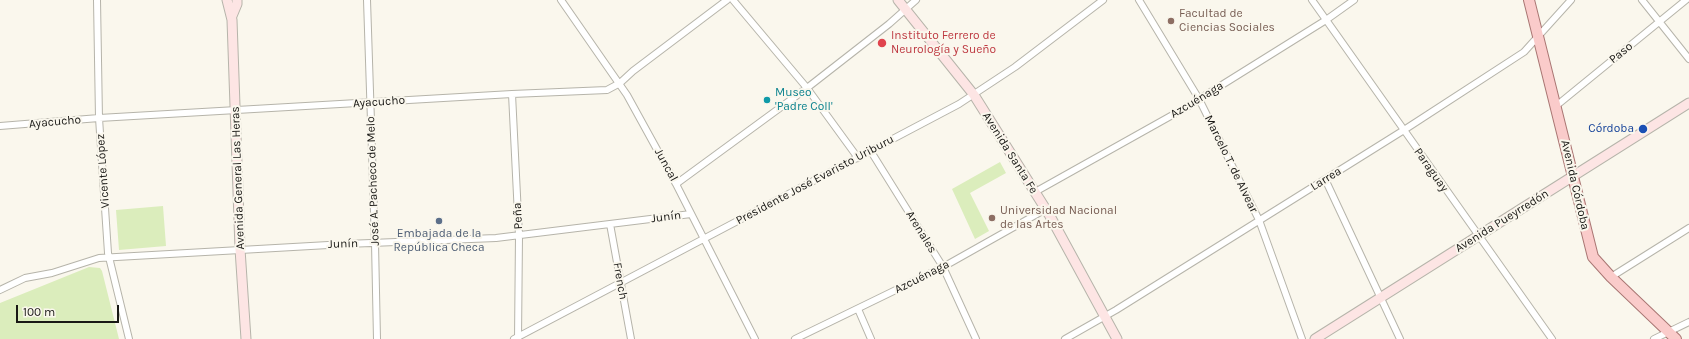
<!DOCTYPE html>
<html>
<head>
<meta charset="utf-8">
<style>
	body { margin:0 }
	#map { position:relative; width:1689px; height:339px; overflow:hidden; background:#faf7ed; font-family:Karla,sans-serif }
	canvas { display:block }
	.scale { position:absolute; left:16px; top:305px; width:103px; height:18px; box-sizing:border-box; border:2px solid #191815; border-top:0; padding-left:5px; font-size:12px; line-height:14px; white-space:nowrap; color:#191815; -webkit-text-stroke:3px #faf7ed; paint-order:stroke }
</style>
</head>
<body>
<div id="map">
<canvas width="1689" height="339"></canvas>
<div class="scale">100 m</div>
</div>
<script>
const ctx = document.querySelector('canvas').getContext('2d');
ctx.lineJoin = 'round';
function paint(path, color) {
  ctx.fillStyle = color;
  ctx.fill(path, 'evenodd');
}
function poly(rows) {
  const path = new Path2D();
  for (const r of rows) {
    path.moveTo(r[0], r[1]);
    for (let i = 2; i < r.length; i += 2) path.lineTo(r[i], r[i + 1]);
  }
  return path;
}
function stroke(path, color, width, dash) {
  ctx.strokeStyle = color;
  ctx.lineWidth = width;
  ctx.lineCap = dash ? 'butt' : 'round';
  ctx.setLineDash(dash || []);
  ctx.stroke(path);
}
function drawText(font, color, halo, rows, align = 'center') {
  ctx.font = font + ' Karla,sans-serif';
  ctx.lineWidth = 4;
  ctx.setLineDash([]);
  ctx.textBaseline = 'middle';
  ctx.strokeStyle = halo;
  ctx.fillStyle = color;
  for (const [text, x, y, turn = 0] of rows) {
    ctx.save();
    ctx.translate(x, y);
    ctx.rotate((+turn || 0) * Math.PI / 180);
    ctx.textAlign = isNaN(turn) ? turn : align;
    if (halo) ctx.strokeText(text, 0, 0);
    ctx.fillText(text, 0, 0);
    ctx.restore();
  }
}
paint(poly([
	[1000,162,1006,173,970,193,989,231,975,239,952,189],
	[163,206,166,246,119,250,116,210],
	[89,267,100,268,102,271,119,339,0,339,0,303]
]), '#dbedbc');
const minor = poly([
	[97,0,99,118,108,253,129,339],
	[367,0,375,243,377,339],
	[561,0,627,95,676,184,755,339],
	[733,0,807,88,858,158],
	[1139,0,1199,99,1259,220,1302,339],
	[1312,0,1552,339],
	[1642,0,1689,59],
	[512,94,519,236,518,339],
	[1556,106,1686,0],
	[0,126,99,118,512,94,607,90,620,83,633,71,727,0],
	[870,150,943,267,976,339],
	[1325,179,1400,339],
	[676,184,807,88,889,24,916,0],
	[1035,192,1185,108,1326,20,1354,0],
	[610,224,631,339],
	[1611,277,1689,228],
	[0,290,25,278,52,273,99,258,346,244,496,238,691,214],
	[858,309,871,339],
	[514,339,959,104,1015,67,1103,0],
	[795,339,943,267,1046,209],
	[1065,339,1116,310,1404,130,1524,52,1571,0],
	[1654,339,1689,322]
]);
const secondary = poly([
	[227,0,232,20,240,249,246,339],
	[898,0,974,95,1050,216,1117,339],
	[232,16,237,4,237,0],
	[1315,339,1689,103]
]);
const primary = poly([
	[1529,0,1593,257,1611,277,1676,339]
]);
stroke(minor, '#b6b4aa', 8);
stroke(secondary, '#b6b4aa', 11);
stroke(primary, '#a97673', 12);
stroke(minor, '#fff', 6);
stroke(secondary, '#fde5e4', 9);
stroke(primary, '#facbca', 10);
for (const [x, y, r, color] of [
	[1171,21,4,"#8d6e63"],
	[882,43,5,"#e0444e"],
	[767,100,4,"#0f9aa8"],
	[1643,129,5,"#1a4fb4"],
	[992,218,4,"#8d6e63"],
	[439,221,4,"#5c6f8a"]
]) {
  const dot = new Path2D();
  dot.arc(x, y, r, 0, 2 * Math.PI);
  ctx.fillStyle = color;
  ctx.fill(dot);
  stroke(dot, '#faf7ed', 1.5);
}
drawText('12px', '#785e54', '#faf7ed', [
	["Facultad de",1179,14],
	["Ciencias Sociales",1179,28],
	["Universidad Nacional",1000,211],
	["de las Artes",1000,225]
], 'left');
drawText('12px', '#be3a42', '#faf7ed', [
	["Instituto Ferrero de",891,36],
	["Neurología y Sueño",891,50]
], 'left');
drawText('12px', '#191815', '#faf7ed', [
	["Paso",1621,53,-39],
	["Azcuénaga",1197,100,-31],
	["Ayacucho",379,102,-4],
	["Ayacucho",55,122,-5],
	["Avenida Santa Fe",1010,153,58],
	["Marcelo T. de Alvear",1231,164,64],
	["Juncal",666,165,61],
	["Paraguay",1431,170,55],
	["Vicente López",103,171,-94],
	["Avenida General Las Heras",238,178,-92],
	["Larrea",1326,179,-32],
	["Presidente José Evaristo Uriburu",815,180,-28],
	["José A. Pacheco de Melo",373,181,-92],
	["Avenida Córdoba",1575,185,77],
	["Peña",518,216,-93],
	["Junín",666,217,-7],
	["Avenida Pueyrredón",1502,221,-32],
	["Arenales",921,232,58],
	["Junín",343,244,-2],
	["Azcuénaga",922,277,-27],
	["French",620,281,80]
]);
drawText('12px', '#0d838f', '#faf7ed', [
	["Museo",775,93],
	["'Padre Coll'",775,107]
], 'left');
drawText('12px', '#164399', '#faf7ed', [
	["Córdoba",1634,129]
], 'right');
drawText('12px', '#4e5e75', '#faf7ed', [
	["Embajada de la",439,234],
	["República Checa",439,248]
]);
</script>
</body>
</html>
